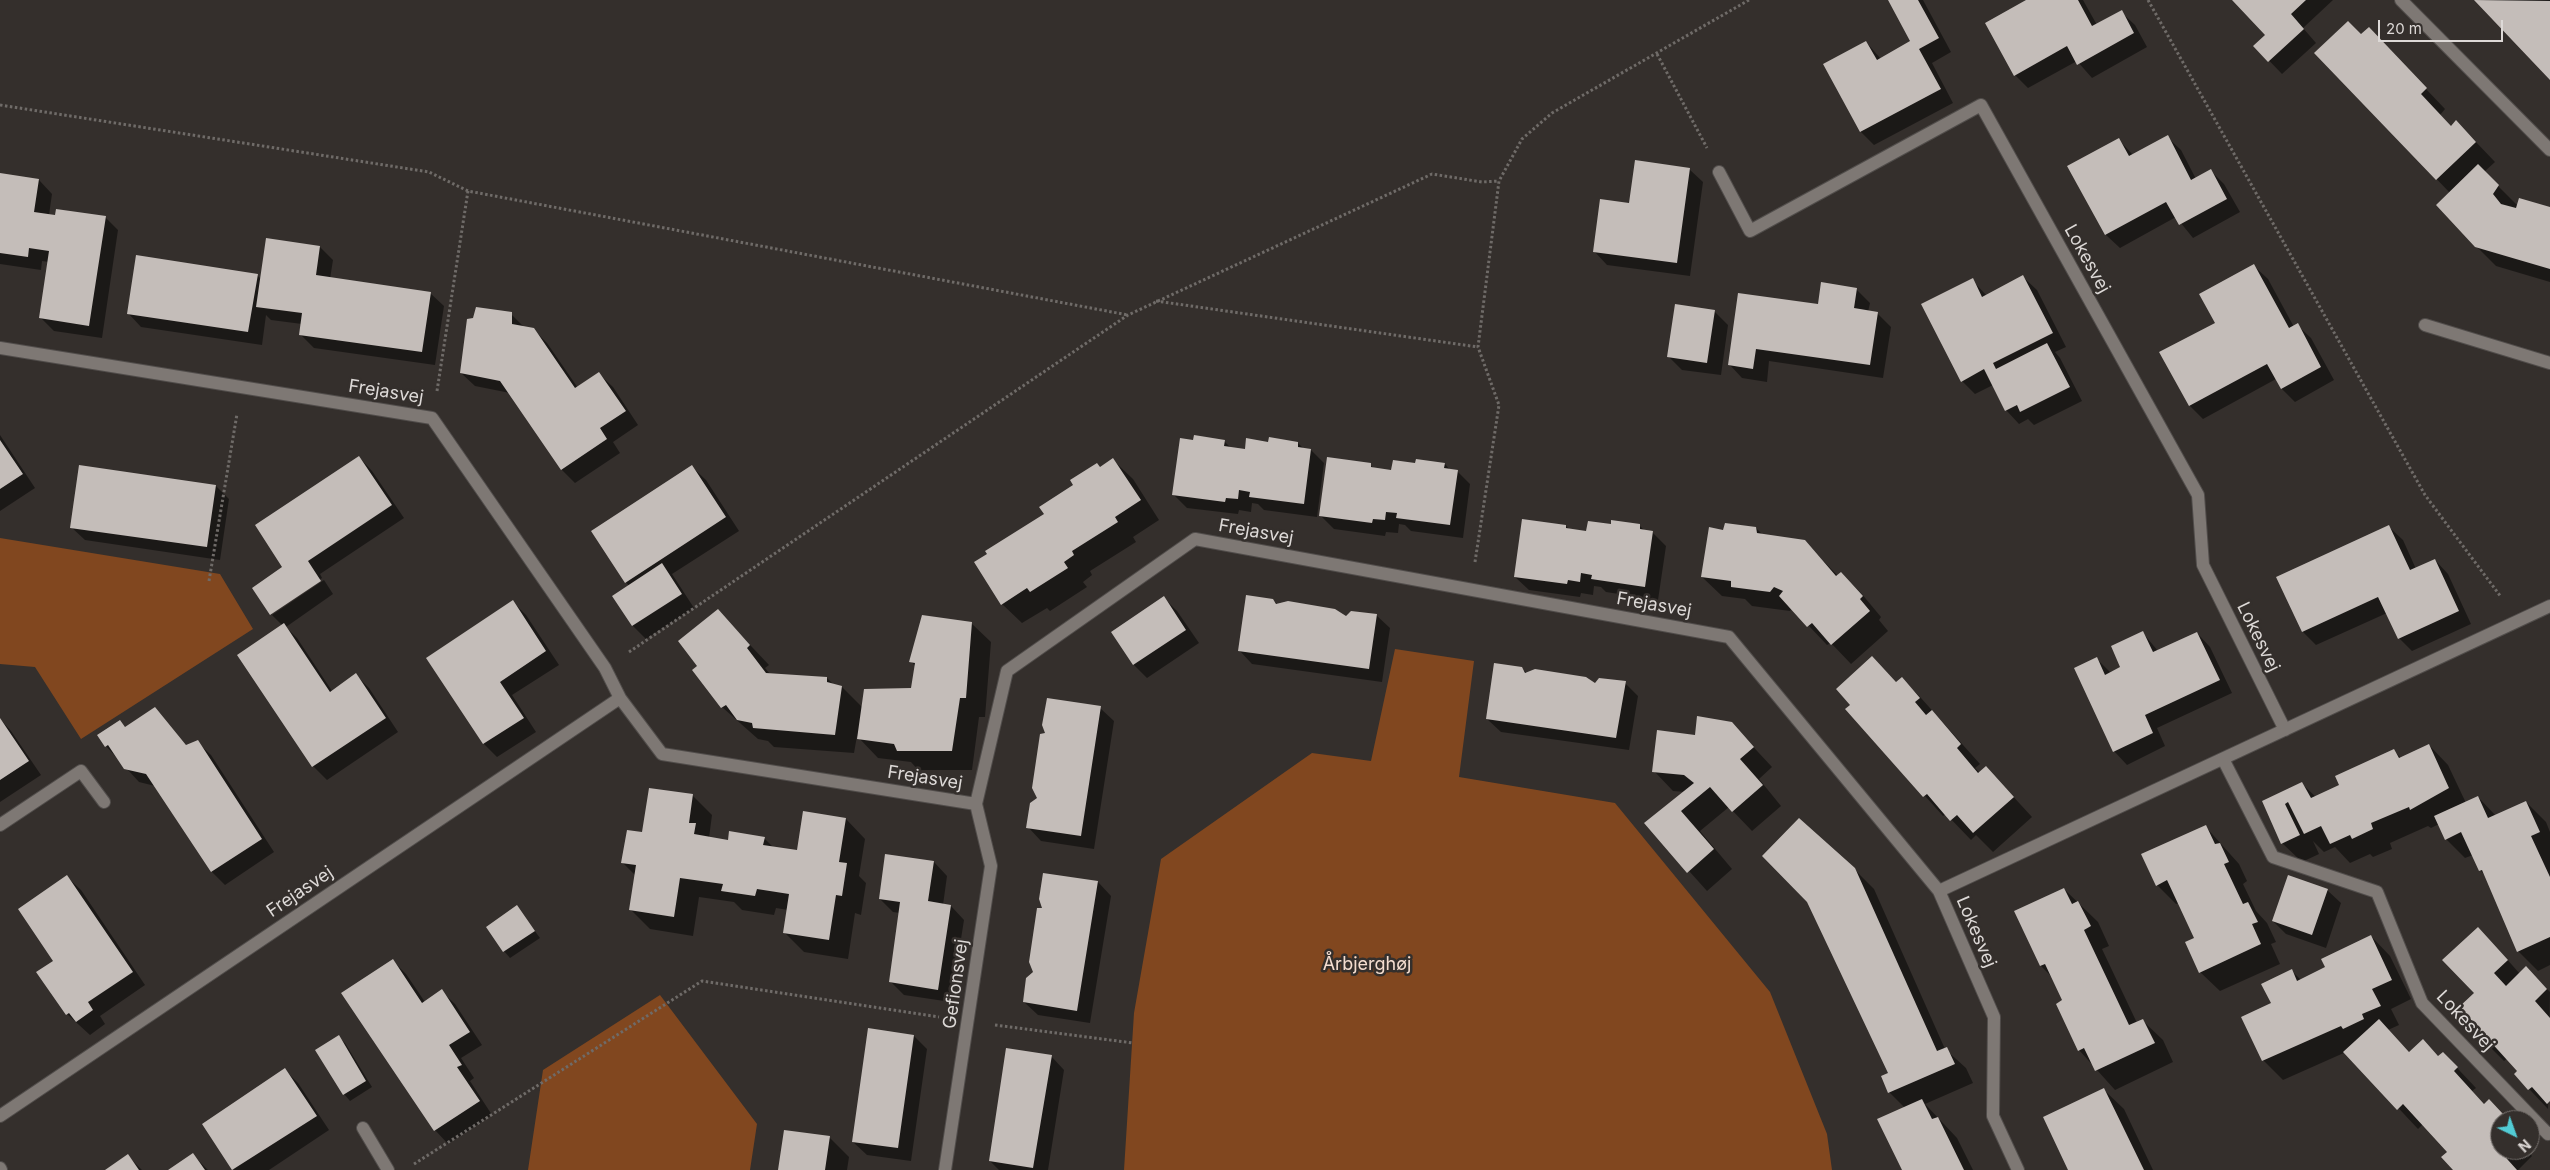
<!DOCTYPE html>
<html>
<head>
<meta charset="utf-8">
<style>
	body { margin:0 }
	#map { position:relative; width:2550px; height:1170px; overflow:hidden; background:#342f2c; font-family:Inter,sans-serif }
	canvas { display:block }
	.north { position:absolute; left:2490px; top:1110px; width:50px; height:50px; box-sizing:border-box; background:#342f2c; border:1px solid #787370; border-radius:50%; rotate:138deg; font-size:14px; font-weight:700; line-height:20px; text-align:center; color:#ddd9d7 }
	.north::after { content:''; display:block; margin:auto; width:18px; height:22px; background:#52ccd5; clip-path:polygon(50% 0,100% 100%,50% 72%,0 100%) }
	.scale { position:absolute; left:2378px; top:20px; width:125px; height:22px; box-sizing:border-box; border:2px solid #ddd9d7; border-top:0; padding-left:6px; font-size:15px; line-height:18px; white-space:nowrap; color:#ddd9d7; -webkit-text-stroke:4px #342f2c; paint-order:stroke }
</style>
</head>
<body>
<div id="map">
<canvas width="2550" height="1170"></canvas>
<div class="north">N</div>
<div class="scale">20 m</div>
</div>
<script>
const ctx = document.querySelector('canvas').getContext('2d');
ctx.lineJoin = 'round';
function paint(path, color) {
  ctx.fillStyle = color;
  ctx.fill(path, 'evenodd');
}
function poly(rows) {
  const path = new Path2D();
  for (const r of rows) {
    path.moveTo(r[0], r[1]);
    for (let i = 2; i < r.length; i += 2) path.lineTo(r[i], r[i + 1]);
  }
  return path;
}
function stroke(path, color, width, dash) {
  ctx.strokeStyle = color;
  ctx.lineWidth = width;
  ctx.lineCap = dash ? 'butt' : 'round';
  ctx.setLineDash(dash || []);
  ctx.stroke(path);
}
function drawText(font, color, halo, rows, align = 'center') {
  ctx.font = font + ' Inter,sans-serif';
  ctx.lineWidth = 5;
  ctx.setLineDash([]);
  ctx.textBaseline = 'middle';
  ctx.strokeStyle = halo;
  ctx.fillStyle = color;
  for (const [text, x, y, turn = 0] of rows) {
    ctx.save();
    ctx.translate(x, y);
    ctx.rotate((+turn || 0) * Math.PI / 180);
    ctx.textAlign = isNaN(turn) ? turn : align;
    if (halo) ctx.strokeText(text, 0, 0);
    ctx.fillText(text, 0, 0);
    ctx.restore();
  }
}
paint(poly([
	[0,538,220,574,253,629,81,739,35,667,0,664],
	[1395,649,1474,661,1459,777,1615,803,1770,992,1827,1134,1832,1170,1124,1170,1134,1013,1161,859,1312,753,1371,761],
	[660,995,757,1124,750,1170,528,1170,543,1070]
]), '#81471f');
paint(poly([
	[1889,0,1923,0,1951,52,1932,63,1953,103,1874,145,1861,132,1825,64,1866,42,1881,59,1912,42],
	[2029,0,2083,0,2097,25,2121,12,2135,25,2147,47,2092,78,2077,61,2028,88,2015,75],
	[2234,0,2333,0,2303,28,2316,43,2282,74,2255,46,2267,35],
	[2476,0,2550,0,2550,79],
	[2361,36,2388,49,2445,109,2440,115,2451,127,2475,141,2495,162,2484,172,2518,206,2550,208,2550,282,2496,266,2476,246,2450,193,2316,53],
	[2167,137,2181,150,2196,179,2211,171,2224,184,2240,212,2193,238,2176,217,2120,248,2106,235,2069,167,2119,140,2133,155],
	[1689,169,1703,182,1690,276,1607,265,1594,251,1630,204],
	[0,175,39,180,52,194,49,215,105,217,118,230,102,338,54,331,41,318,49,262,42,261,41,270,0,264],
	[267,239,320,247,333,260,330,279,430,293,444,306,435,365,314,348,301,335,302,324,271,320,266,315,262,345,141,327,128,313,257,275,261,279],
	[2254,266,2268,279,2294,327,2297,325,2311,338,2334,380,2295,402,2282,389,2276,379,2203,419,2190,406,2161,353,2217,323],
	[2023,277,2037,290,2066,347,2055,352,2060,358,2082,401,2034,425,2028,419,2019,424,2006,410,1993,385,1975,394,1962,381,1972,280,1987,296],
	[1856,289,1870,303,1868,312,1877,313,1891,327,1883,378,1769,361,1767,382,1742,378,1729,364,1819,305],
	[1714,311,1728,325,1721,375,1682,370,1668,356],
	[511,314,525,328,533,329,547,343,578,388,599,374,613,387,638,425,613,442,620,453,575,483,562,470,510,393,475,386,461,373],
	[0,435,35,488,0,511],
	[1194,441,1224,441,1231,448,1246,450,1269,443,1298,443,1304,449,1311,450,1324,463,1317,517,1264,510,1258,504,1252,503,1251,512,1239,510,1238,514,1187,508,1173,494],
	[359,457,372,471,404,518,320,574,322,578,272,612,272,615,271,614,284,567],
	[1113,460,1133,479,1159,520,1133,537,1136,542,1090,571,1092,575,1083,582,1087,587,1050,611,1047,608,1022,623,1002,604,1046,515,1075,486],
	[1416,464,1445,464,1450,470,1457,471,1470,484,1463,538,1411,531,1405,525,1399,524,1398,533,1386,532,1385,536,1334,529,1320,515,1370,465,1375,469,1392,472],
	[692,467,706,480,739,531,672,574,694,608,646,639,633,626,613,596,629,586,626,582],
	[216,486,229,499,220,560,85,540,71,527],
	[1639,525,1645,531,1652,532,1666,546,1658,600,1606,592,1601,587,1594,586,1593,595,1581,593,1580,597,1529,590,1515,577,1566,526,1570,530,1588,533,1612,526],
	[2389,527,2403,540,2416,569,2435,560,2448,574,2471,624,2412,651,2399,638,2387,613,2316,645,2303,632],
	[1756,528,1763,535,1804,541,1838,576,1841,574,1861,593,1881,617,1879,620,1888,631,1851,664,1831,643,1827,645,1792,608,1790,611,1752,606,1745,599,1722,596,1702,577,1724,531],
	[324,580,333,594,286,627,297,638,332,691,356,675,369,688,398,732,327,780,313,766,239,655,283,626,272,615],
	[1164,598,1177,611,1199,643,1147,678,1134,665,1112,632],
	[1273,600,1278,605,1347,617,1376,615,1390,628,1382,682,1252,664,1239,650],
	[513,602,526,615,559,665,512,695,536,732,497,757,484,744,427,659],
	[718,611,769,665,765,668,770,674,827,678,834,685,842,687,863,708,912,690,915,666,911,661,971,623,991,642,985,717,979,717,972,770,918,770,911,762,878,758,857,736,854,753,774,747,768,741,758,739,722,707,699,666],
	[2143,633,2158,651,2197,633,2210,647,2232,693,2157,728,2165,746,2127,765,2114,751,2097,659,2110,672,2122,668],
	[1872,658,1897,683,1902,679,1921,698,1980,764,1975,768,1980,773,1986,767,2032,817,1993,852,1976,835,1971,840,1946,814,1943,816,1847,709,1852,705],
	[1521,668,1527,673,1595,685,1625,683,1638,696,1629,750,1501,732,1487,719],
	[1100,708,1114,721,1094,849,1041,841,1028,827,1039,798],
	[155,709,187,746,197,742,211,755,274,852,225,885,212,872,155,786,139,782,106,746,120,722,126,728],
	[0,719,11,731,41,775,0,802],
	[1731,723,1772,767,1759,779,1781,806,1752,831,1729,807,1700,831,1732,869,1707,891,1646,823,1685,792,1673,791,1654,771,1696,737],
	[2429,745,2448,765,2466,803,2478,797,2496,816,2526,802,2546,822,2550,832,2550,965,2538,971,2518,951,2486,876,2480,870,2473,855,2465,858,2446,839,2439,824,2431,828,2428,826,2390,843,2392,849,2373,857,2370,854,2350,863,2335,847,2324,852,2313,841,2319,854,2302,862,2282,843,2263,802,2302,784,2316,797,2340,786,2394,751,2401,758],
	[650,789,693,796,712,815,709,838,730,841,764,838,773,847,798,851,846,819,865,839,859,876,866,883,861,915,855,913,848,959,804,952,784,932,788,910,776,908,774,915,742,910,734,902,699,897,693,936,650,929,631,910,636,876,623,863,643,834],
	[2205,826,2239,864,2247,881,2243,884,2256,911,2267,923,2276,942,2271,944,2280,964,2220,991,2200,972,2195,939,2179,903,2176,904,2157,885],
	[934,862,947,876,943,905,951,906,964,920,951,1002,904,995,890,981,900,913,893,912,880,899],
	[1854,869,1874,889,1945,1049,1966,1068,1973,1083,1925,1104,1957,1138,1973,1170,1903,1170,1905,1108,1889,1092,1889,1073],
	[67,877,81,890,145,985,100,1016,105,1024,90,1035,67,1014,55,961],
	[1098,882,1111,896,1090,1023,1038,1015,1024,1002,1035,973,1043,909],
	[2064,889,2098,922,2109,946,2102,949,2137,1023,2143,1021,2163,1040,2173,1062,2115,1090,2079,1050,2064,1001,2053,978,2041,966,2015,912],
	[2327,890,2341,903,2326,948,2286,934,2273,921],
	[517,907,540,938,510,958,504,951],
	[2371,936,2390,956,2411,999,2391,1009,2399,1025,2388,1030,2410,1053,2423,1041,2439,1057,2443,1053,2476,1088,2472,1091,2485,1105,2489,1101,2508,1120,2500,1120,2500,1150,2527,1150,2532,1156,2518,1170,2455,1170,2449,1152,2423,1124,2418,1129,2346,1052,2283,1080,2263,1060,2272,1004,2292,971,2301,980,2326,968],
	[2497,948,2520,974,2526,968,2550,992,2548,1109,2515,1074,2519,1071,2508,1058,2504,1061,2485,1042,2476,1023,2475,993],
	[392,960,406,974,425,1002,441,991,455,1004,482,1045,461,1058,474,1078,470,1081,492,1115,448,1144,435,1130],
	[914,1036,927,1049,911,1161,867,1155,853,1142],
	[338,1037,345,1043,372,1087,350,1101,344,1094],
	[1051,1056,1064,1070,1048,1170,999,1170,990,1161],
	[285,1070,298,1083,329,1130,269,1170,234,1170,204,1124],
	[2104,1090,2124,1109,2153,1170,2069,1170],
	[830,1138,849,1157,847,1170,779,1170],
	[193,1155,208,1170,170,1170],
	[128,1156,142,1170,107,1170]
]), '#0007');
paint(poly([
	[1888,0,1918,0,1939,38,1919,49,1941,89,1860,132,1823,64,1866,41,1877,60,1910,41],
	[2026,0,2078,0,2092,26,2122,10,2134,33,2077,65,2067,46,2014,76,1985,23],
	[2232,0,2306,0,2291,14,2304,29,2268,62,2253,46,2265,35],
	[2474,0,2550,1,2550,80],
	[2348,21,2361,34,2369,27,2427,88,2421,94,2451,126,2456,120,2476,142,2436,180,2314,53],
	[2168,135,2191,180,2211,169,2227,199,2179,225,2166,202,2105,235,2067,166,2119,138,2129,156],
	[1635,160,1690,168,1677,263,1593,252,1600,199,1629,203],
	[2478,164,2499,185,2493,194,2501,204,2516,208,2519,198,2550,207,2550,269,2475,247,2436,205],
	[0,173,39,179,34,212,55,215,56,209,106,216,89,326,39,318,49,251,29,248,28,257,0,253],
	[266,238,320,246,316,275,431,292,422,352,299,335,302,313,256,307],
	[136,255,258,274,248,332,127,314],
	[2254,264,2289,328,2298,323,2321,367,2281,389,2267,364,2189,406,2159,352,2215,323,2199,294],
	[2023,275,2053,333,1993,363,1996,369,2047,343,2070,387,2020,412,2017,405,2005,411,1984,369,1961,382,1921,304,1973,278,1982,297],
	[1821,282,1857,288,1854,308,1878,312,1870,365,1756,349,1753,369,1728,365,1738,293,1818,304],
	[1675,304,1715,310,1707,363,1667,357],
	[476,307,512,312,512,324,534,328,575,388,599,372,626,411,600,428,607,439,561,470,500,381,460,373,467,319,473,318],
	[1194,435,1225,440,1224,446,1245,449,1246,438,1268,442,1269,437,1298,442,1298,447,1311,449,1304,504,1249,497,1250,492,1239,490,1238,499,1226,498,1225,502,1172,495,1180,438,1193,440],
	[0,440,23,474,0,489],
	[359,456,392,505,308,561,321,581,270,615,252,588,282,567,255,525],
	[1327,457,1371,463,1371,467,1391,470,1393,460,1415,463,1416,459,1445,463,1444,468,1458,470,1450,525,1396,518,1397,513,1386,512,1385,520,1373,519,1372,523,1319,516],
	[1113,458,1141,500,1115,517,1118,522,1072,551,1074,555,1064,562,1068,568,1030,592,1027,588,1001,605,974,562,987,554,985,551,1044,514,1039,507,1073,485,1070,480,1097,463,1100,467],
	[79,465,216,485,207,547,70,528],
	[692,465,726,517,625,583,591,531],
	[1522,519,1566,525,1566,528,1586,531,1588,521,1611,524,1611,520,1640,524,1640,529,1653,531,1645,587,1591,579,1592,575,1581,573,1580,582,1568,580,1567,584,1514,577],
	[1725,523,1756,527,1757,533,1805,540,1836,576,1841,572,1863,596,1860,599,1870,611,1831,645,1812,623,1807,627,1779,596,1783,591,1774,587,1770,592,1731,587,1731,581,1701,577,1709,527,1723,530],
	[2389,525,2410,570,2435,559,2459,611,2398,639,2378,597,2302,632,2276,577],
	[662,563,682,594,632,626,612,596],
	[1246,595,1273,599,1276,604,1288,601,1335,609,1346,616,1351,611,1377,614,1369,669,1238,651],
	[1164,596,1186,630,1133,665,1111,632],
	[513,600,546,651,500,682,524,718,483,744,426,658],
	[718,609,750,645,747,648,766,673,827,677,827,682,842,686,835,735,753,728,752,723,737,720,726,705,721,708,692,670,697,666,678,641],
	[922,615,972,622,966,698,960,698,952,751,897,751,894,744,857,739,864,689,911,688,915,663,909,662],
	[284,623,330,692,356,673,386,718,312,767,237,655],
	[2143,631,2153,652,2197,632,2220,680,2145,715,2153,733,2113,752,2074,668,2097,657,2105,675,2120,667,2111,646],
	[1872,656,1896,682,1902,677,1920,698,1915,702,1926,715,1932,710,1961,744,1957,748,1978,773,1986,766,2014,797,1973,833,1957,815,1950,821,1927,794,1923,797,1845,709,1850,705,1836,689],
	[1494,663,1522,667,1525,673,1535,669,1586,677,1595,683,1599,678,1626,681,1616,738,1486,719],
	[1047,698,1101,706,1081,836,1026,828,1030,803,1037,798,1032,788,1040,734,1045,733,1042,725],
	[155,707,186,745,198,740,262,839,211,872,146,774,124,769,108,745,105,747,97,735,120,720,125,727],
	[1697,716,1732,722,1754,747,1740,759,1763,785,1732,812,1710,787,1681,811,1714,849,1687,873,1644,823,1694,783,1684,775,1652,772,1657,730,1695,735],
	[0,718,29,761,0,780],
	[2429,744,2449,788,2410,810,2409,807,2371,823,2373,829,2352,839,2350,835,2330,844,2321,826,2304,834,2288,802,2285,804,2300,835,2281,844,2262,801,2302,782,2311,798,2339,785,2335,776,2394,749,2399,758],
	[649,788,693,794,689,823,696,823,694,834,728,840,729,831,765,837,763,845,797,850,803,811,846,818,839,862,847,863,842,896,836,895,829,940,783,933,789,894,757,889,755,896,721,891,723,884,680,878,674,917,629,910,636,865,621,863,627,830,642,832],
	[2478,796,2488,818,2526,801,2540,832,2531,836,2550,877,2550,937,2517,952,2482,870,2479,871,2461,832,2445,840,2434,816],
	[1799,818,1855,868,1937,1051,1947,1047,1955,1064,1888,1093,1881,1076,1888,1073,1807,902,1762,856],
	[2206,825,2215,844,2220,843,2229,862,2224,864,2243,904,2248,902,2258,922,2252,924,2261,944,2199,973,2185,942,2194,938,2167,880,2156,886,2141,854],
	[885,854,934,861,928,901,951,905,938,990,889,982,900,902,879,899],
	[1043,873,1098,881,1077,1011,1023,1002,1026,978,1033,972,1029,962,1037,908,1042,908,1039,899],
	[67,875,133,972,88,1002,93,1010,76,1022,69,1013,66,1015,36,972,53,961,18,909],
	[2288,875,2328,889,2312,935,2272,921],
	[2064,888,2072,904,2078,901,2091,926,2084,930,2129,1025,2143,1019,2155,1043,2095,1071,2084,1048,2078,1051,2056,1004,2062,1000,2045,964,2040,966,2014,911],
	[517,905,535,931,503,952,486,927],
	[2478,927,2508,960,2494,973,2506,986,2526,966,2547,989,2535,1001,2550,1018,2550,1101,2547,1104,2532,1087,2528,1090,2514,1074,2517,1071,2488,1039,2484,1043,2470,1027,2474,1023,2459,1007,2474,993,2442,960],
	[2371,935,2392,980,2372,989,2381,1006,2362,1014,2364,1019,2343,1029,2341,1026,2262,1061,2241,1017,2271,1003,2261,984,2292,969,2297,981,2325,967,2321,959],
	[393,959,422,1003,442,989,470,1032,449,1045,462,1065,457,1067,480,1101,434,1131,341,993],
	[2379,1019,2409,1052,2423,1039,2438,1056,2443,1052,2458,1067,2454,1071,2484,1104,2489,1099,2503,1114,2498,1118,2500,1121,2499,1150,2517,1170,2453,1170,2441,1157,2447,1152,2403,1104,2397,1110,2343,1052],
	[868,1028,914,1035,898,1148,852,1142],
	[339,1035,366,1081,343,1095,315,1050],
	[1006,1048,1052,1055,1033,1168,989,1161],
	[285,1068,317,1116,232,1170,202,1124],
	[2104,1088,2144,1170,2068,1170,2043,1117],
	[1922,1099,1932,1119,1938,1117,1964,1170,1902,1170,1877,1119],
	[784,1130,830,1136,825,1170,778,1170],
	[193,1153,205,1170,168,1170],
	[128,1154,139,1170,105,1170]
]), '#c4bdb9');
const minor = poly([
	[2401,0,2550,150],
	[1719,172,1750,231,1981,105,2198,495,2203,565,2285,730],
	[2425,325,2550,363],
	[0,348,432,418,605,668,620,698],
	[2223,759,2273,857,2377,892,2422,1003,2548,1134,2550,1133],
	[0,825,81,771,104,802],
	[0,1116,620,698,662,754,976,804,1007,671,1195,539,1729,637,1939,891],
	[363,1128,388,1170],
	[0,1168,1,1170],
	[945,1170,991,866,976,804],
	[2018,1170,1993,1116,1994,1017,1939,891,2550,606]
]);
stroke(minor, '#514d4b', 14);
stroke(poly([
	[2148,0,2425,495,2501,597],
	[1657,54,1707,148],
	[0,105,429,172,468,191,1128,315],
	[1156,301,1478,347],
	[437,391,468,191],
	[1475,562,1499,405,1478,347,1499,181,1522,139,1552,113,1749,0],
	[209,581,237,414],
	[629,652,1128,315,1432,174,1482,182,1499,181],
	[995,1025,1133,1043],
	[414,1164,702,981,939,1017]
]), '#6f6b68', 3, [2.5, 2.5]);
stroke(minor, '#7e7874', 12);
drawText('18px', '#ddd9d7', '#342f2c', [
	["Lokesvej",2087,259,61],
	["Frejasvej",386,392,9],
	["Frejasvej",1256,532,10],
	["Frejasvej",1654,605,10],
	["Lokesvej",2258,637,64],
	["Frejasvej",925,778,9],
	["Frejasvej",300,892,-34],
	["Lokesvej",1976,932,67],
	["Gefionsvej",956,984,-82],
	["Lokesvej",2465,1021,47]
]);
drawText('18px', '#f4ddcf', '#342f2c', [
	["Årbjerghøj",1367,965]
]);
</script>
</body>
</html>
